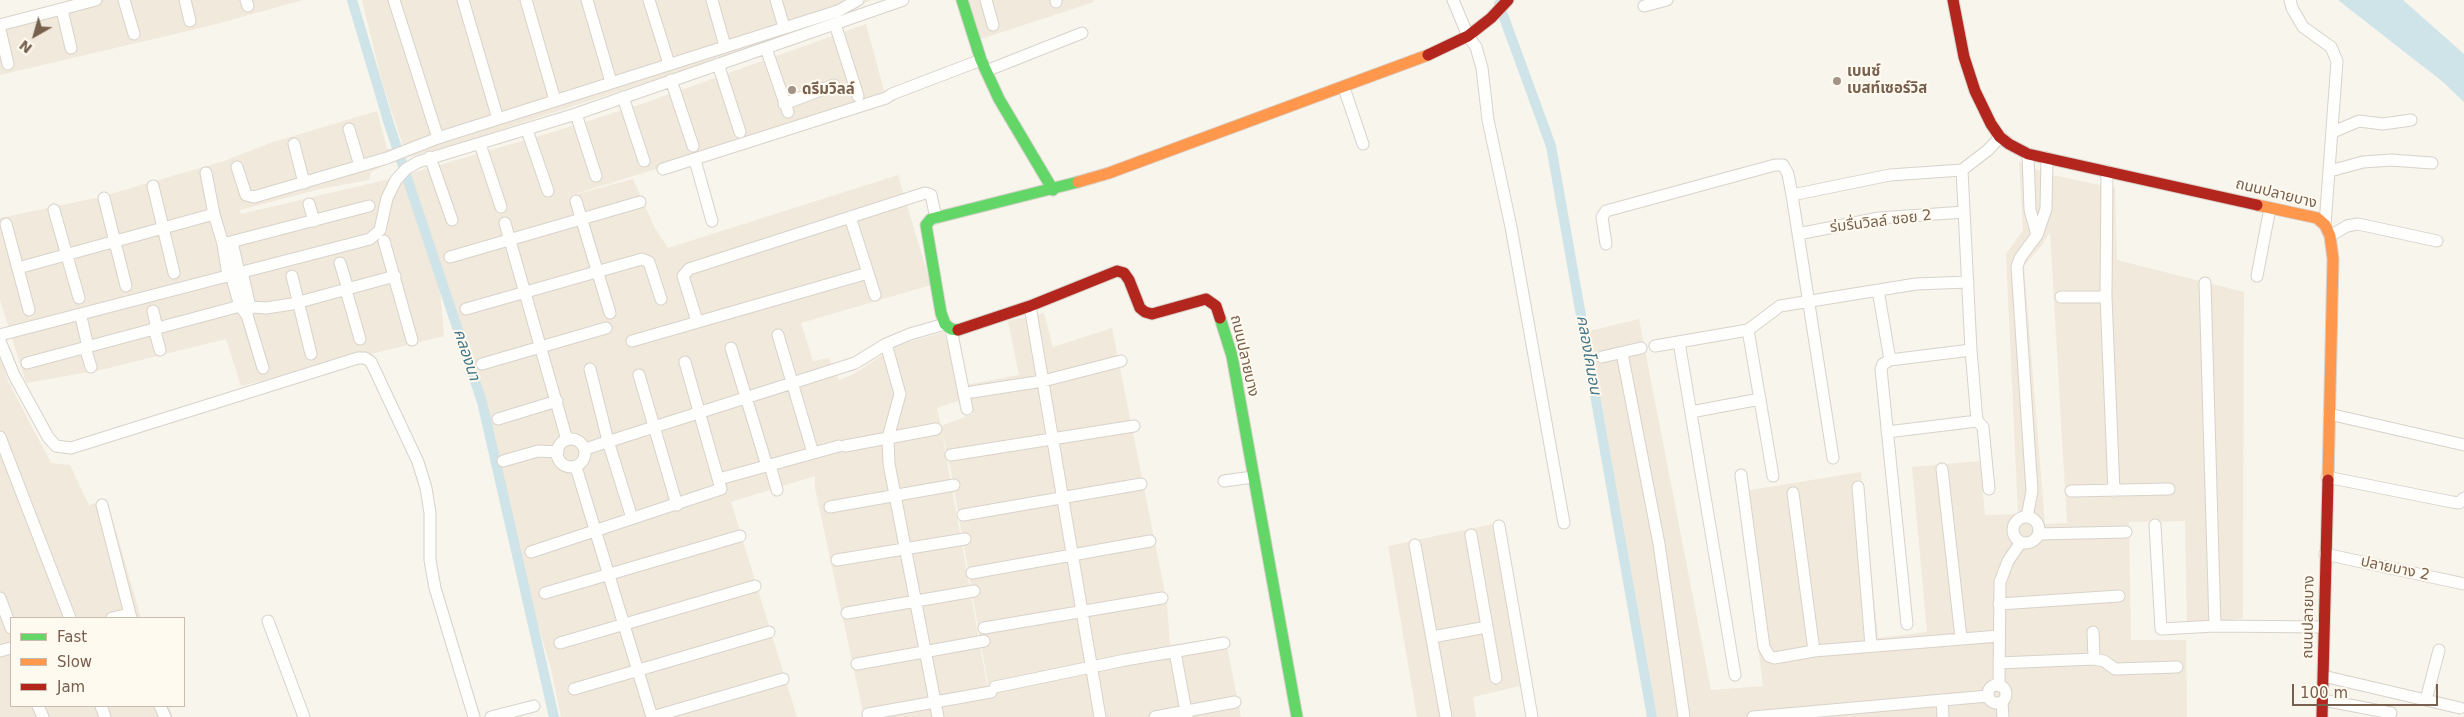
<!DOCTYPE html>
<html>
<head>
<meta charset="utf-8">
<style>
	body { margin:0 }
	#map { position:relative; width:2464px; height:717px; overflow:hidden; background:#f8f5ed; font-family:"DejaVu Sans",sans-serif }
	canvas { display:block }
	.legend { position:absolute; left:10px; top:617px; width:175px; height:90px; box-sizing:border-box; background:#fffaf0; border:1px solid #c9bcaf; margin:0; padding:6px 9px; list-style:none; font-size:15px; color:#77604d }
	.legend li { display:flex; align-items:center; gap:10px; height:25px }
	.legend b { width:25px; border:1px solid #c9bcaf }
	.north { position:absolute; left:10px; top:10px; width:50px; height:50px; -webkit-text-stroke:4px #fffaf0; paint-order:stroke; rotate:218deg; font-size:14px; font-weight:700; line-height:20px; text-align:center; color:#77604d }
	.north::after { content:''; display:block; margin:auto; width:18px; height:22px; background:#77604d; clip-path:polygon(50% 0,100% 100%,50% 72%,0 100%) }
	.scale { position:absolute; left:2292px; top:684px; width:146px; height:22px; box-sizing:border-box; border:2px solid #77604d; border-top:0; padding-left:6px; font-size:15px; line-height:18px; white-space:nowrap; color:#77604d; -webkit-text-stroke:4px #fffaf0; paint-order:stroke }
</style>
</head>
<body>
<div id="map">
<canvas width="2464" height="717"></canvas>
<ul class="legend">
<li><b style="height:6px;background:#63d668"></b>Fast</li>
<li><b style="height:6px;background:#ff974d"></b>Slow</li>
<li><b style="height:6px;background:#b3261e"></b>Jam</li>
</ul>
<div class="north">N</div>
<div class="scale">100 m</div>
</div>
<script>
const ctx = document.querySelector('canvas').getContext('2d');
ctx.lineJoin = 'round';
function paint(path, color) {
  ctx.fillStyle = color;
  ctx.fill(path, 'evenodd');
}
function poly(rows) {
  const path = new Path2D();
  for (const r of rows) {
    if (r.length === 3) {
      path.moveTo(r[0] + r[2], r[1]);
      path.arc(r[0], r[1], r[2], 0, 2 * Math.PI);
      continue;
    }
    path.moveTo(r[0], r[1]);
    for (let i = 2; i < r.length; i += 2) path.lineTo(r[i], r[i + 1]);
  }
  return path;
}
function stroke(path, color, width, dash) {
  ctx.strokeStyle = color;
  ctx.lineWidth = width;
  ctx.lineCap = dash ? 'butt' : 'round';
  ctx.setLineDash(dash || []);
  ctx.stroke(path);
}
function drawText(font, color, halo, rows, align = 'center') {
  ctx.font = font + ' "DejaVu Sans","Noto Sans Thai",sans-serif';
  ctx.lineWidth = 4;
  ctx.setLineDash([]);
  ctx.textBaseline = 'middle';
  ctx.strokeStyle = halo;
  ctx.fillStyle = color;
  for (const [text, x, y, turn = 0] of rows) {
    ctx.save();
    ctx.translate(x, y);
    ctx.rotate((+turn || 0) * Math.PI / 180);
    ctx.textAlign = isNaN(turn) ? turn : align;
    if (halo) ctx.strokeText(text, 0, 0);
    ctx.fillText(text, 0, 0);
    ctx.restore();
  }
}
paint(poly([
	[85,0,303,0,209,26,0,75,0,19],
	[362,0,872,0,861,4,850,15,765,44,469,140,389,163,371,172,369,180,320,189,240,210,241,214,402,176,556,131,639,105,866,24,886,98,562,198,633,179,655,228,668,248,898,175,931,285,801,323,813,361,829,358,839,380,854,374,897,345,944,332,964,399,937,408,941,426,973,414,965,385,1019,375,1008,321,1044,313,1053,347,1112,328,1167,603,1170,645,1225,637,1241,717,864,717,815,488,815,476,731,502,797,717,561,717,551,669,529,594,501,473,439,277,444,336,241,386,226,339,101,370,26,383,0,300,0,218,100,197,224,161,270,143,377,111,387,149,403,146,382,82],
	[941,427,951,472,989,690,988,690],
	[968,0,1094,0,1094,2,981,39],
	[2019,162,2047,174,2115,188,2117,260,2244,292,2243,618,2187,628,2185,521,2129,522,2131,640,2186,640,2187,717,1657,717,1589,331,1639,319,1711,690,1763,686,1738,492,1861,472,1878,638,1927,632,1912,467,1980,461,1985,515,2018,514,2006,254,2023,230],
	[2050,232,2067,523,2045,524,2024,266,2042,245],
	[0,354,8,381,51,463,70,465,89,505,107,499,141,618,11,618,11,706,169,706,173,717,0,717],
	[1493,524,1520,686,1473,697,1476,717,1417,717,1388,546]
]), '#f1e9db');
paint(poly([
	[2338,0,2403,0,2464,54,2464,102,2443,82]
]), '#cfe4e8');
stroke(poly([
	[352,0,389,124,482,402,554,717],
	[1499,4,1551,146,1652,717]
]), '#cfe4e8', 10);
const street = poly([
	[124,0,134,34],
	[185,0,190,21],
	[246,0,248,6],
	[394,0,438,138],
	[463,0,498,119],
	[526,0,555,100],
	[587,0,611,82],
	[649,0,669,64],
	[712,0,725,46],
	[776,0,784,27],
	[986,0,993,25],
	[1056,0,1056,2],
	[1453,0,1468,36,1476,47,1482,68,1488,120,1511,227,1564,523],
	[2290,0,2292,8,2303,27,2331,47,2337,61,2325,225],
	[1644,6,1667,0],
	[62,10,71,48],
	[835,24,858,96],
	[0,25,96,0],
	[0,30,8,64],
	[766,48,788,112],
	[718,64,740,132],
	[986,71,1082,33],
	[671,80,693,146],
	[1344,88,1363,144],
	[623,97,644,161],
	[784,104,834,85],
	[576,114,596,176],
	[349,129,360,166],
	[527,130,548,191],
	[2333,132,2359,121,2383,124,2411,120],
	[294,144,304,183],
	[480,144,501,207],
	[2028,154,2030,210,2037,235],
	[430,157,452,220],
	[695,160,712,221],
	[237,167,246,195,254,197,387,158,438,138,838,11,858,0],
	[663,169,886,98,892,94,981,60],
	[1962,170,1971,350,1977,421,1983,427,1989,489],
	[1962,170,1988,150,2000,137],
	[2107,171,2106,297,2114,491],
	[2330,171,2363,162,2391,160,2432,163],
	[206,173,214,214],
	[153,186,174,273],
	[1792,195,1890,175,1962,170],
	[104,198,126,286],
	[576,201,610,313],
	[309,204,314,221],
	[54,210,79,298],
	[505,223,567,440],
	[6,224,29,310],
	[1798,234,1879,218,1964,212],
	[2330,236,2347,226,2358,224,2437,241],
	[384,241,412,340],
	[232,242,239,273],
	[223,244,228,276],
	[1606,244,1602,217,1606,211,1775,165,1783,165,1788,174,1792,195,1833,458],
	[450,257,640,202],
	[340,263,348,289],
	[18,268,214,214,223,244,369,206],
	[242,272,250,307,247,313],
	[868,273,875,295],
	[231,275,240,306,247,315,263,368],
	[292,276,311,354],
	[2257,276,2270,208],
	[2205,283,2215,626],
	[346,290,360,339],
	[1878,290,1890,360],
	[2061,297,2106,297],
	[1030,306,1100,717],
	[466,309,642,259,649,262,661,299],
	[153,311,157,328],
	[82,321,88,347],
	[697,321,683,276,689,269,925,193,931,195,936,218],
	[154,328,160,350],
	[951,329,967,409],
	[1748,330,1773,476],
	[0,335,370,239,380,230,387,198,396,180,406,169,418,162,576,114,903,0],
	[778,335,813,453],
	[0,341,14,375,48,437,56,446,71,448,358,358,365,358,371,362,418,462,426,488,430,513,430,560,435,588,474,717],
	[632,341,868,273,850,217],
	[1679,342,1735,675],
	[886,344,900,394,888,438,889,464,938,717],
	[1655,346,1748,330,1780,306,1916,284,1968,282],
	[85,347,91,367],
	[731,348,767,466],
	[1622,353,1659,544,1684,717],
	[1602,357,1641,348],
	[27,363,240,306,266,308,292,304,395,276],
	[482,364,606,328],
	[590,369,608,441,632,518],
	[639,375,677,505],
	[972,392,1043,381,1121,361],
	[1691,412,1760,399],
	[2329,414,2464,445],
	[498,419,557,401],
	[1887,432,1977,421],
	[0,437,70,618],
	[571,453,14],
	[845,446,936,429],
	[585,449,855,363,886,344,910,334,945,324],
	[951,455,1134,426],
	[503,461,538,451,558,452],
	[770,465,777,490],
	[576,467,652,717,783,679],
	[1942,469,1961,638],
	[1741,475,1764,647,1769,656,1774,658,1814,651,1999,636],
	[2327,477,2452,502,2459,503,2464,498],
	[719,479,839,446],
	[1224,481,1253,477],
	[1858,487,1871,646],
	[2071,491,2169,489],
	[1793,493,1814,651],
	[102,505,131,618],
	[830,507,954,485],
	[963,515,1141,484],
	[2027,517,2032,491,2017,267,2020,258,2037,235,2046,209,2047,158],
	[2026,530,13],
	[2155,525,2161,629,2215,626,2324,627],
	[1499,526,1532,717],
	[2039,534,2126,532],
	[1471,535,1496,678],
	[1415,545,1446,717],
	[531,552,721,489,685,362],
	[2325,554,2464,584],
	[837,560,965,539],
	[972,573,1150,541],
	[545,593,740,536],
	[0,598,11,628],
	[1999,604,2119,596],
	[847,613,974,591],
	[112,618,129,614],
	[268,621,304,717],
	[1907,624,1881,369,1883,364,1890,360,1971,350],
	[984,628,1162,598],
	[2093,632,2094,659],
	[1432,637,1487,627],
	[560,643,755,586],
	[0,651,11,648],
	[1175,652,1187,717],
	[1999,663,2094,659,2104,661,2115,669,2177,667],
	[857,664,984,641],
	[2323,676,2460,708],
	[1997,694,9],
	[1999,686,2000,582,2008,561,2021,542],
	[995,687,1125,660,1224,643],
	[574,689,769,632],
	[1942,700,1943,717],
	[2323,700,2391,713],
	[2426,700,2439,650],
	[2002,702,2003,717],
	[38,706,43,717],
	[101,706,105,717],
	[160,706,165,717],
	[868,714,991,692],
	[491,717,534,706],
	[1155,717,1235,702],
	[1753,717,1988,696]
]);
const fast = poly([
	[962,0,981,60,999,99,1053,190],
	[1220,318,1232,356,1297,717],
	[958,330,951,329,945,324,941,313,926,225,931,219,1078,182]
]);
const slow = poly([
	[1078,182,1109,173,1428,55],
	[2257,205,2317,218,2325,225,2330,236,2333,259,2328,480]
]);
const jam = poly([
	[1953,0,1964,57,1975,91,1991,124,2000,137,2009,144,2028,154,2257,205],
	[1428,55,1468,36,1491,18,1508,0],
	[958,330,1030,306,1117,271,1124,273,1129,280,1140,308,1145,312,1152,314,1206,299,1216,306,1220,318],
	[2322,717,2328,480]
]);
stroke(street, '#d8d2cb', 13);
stroke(fast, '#d8d2cb', 13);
stroke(slow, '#d8d2cb', 13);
stroke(jam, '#d8d2cb', 13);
stroke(street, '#fefefc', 11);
stroke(fast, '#63d668', 11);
stroke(slow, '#ff974d', 11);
stroke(jam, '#b3261e', 11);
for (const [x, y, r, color] of [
	[1837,81,5,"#a49485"],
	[792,90,5,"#a49485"]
]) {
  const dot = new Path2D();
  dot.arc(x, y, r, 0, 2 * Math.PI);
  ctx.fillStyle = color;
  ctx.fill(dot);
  stroke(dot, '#fffaf0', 2);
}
drawText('bold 15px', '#77604d', '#fffaf0', [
	["เบนซ์",1847,72],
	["เบสท์เซอร์วิส",1847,89],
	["ดรีมวิลล์",802,90]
], 'left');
drawText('15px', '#77604d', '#fffaf0', [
	["ถนนปลายบาง",2276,194,14],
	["ร่มรื่นวิลล์ ซอย 2",1881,222,-7],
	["ถนนปลายบาง",1244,356,77],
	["ปลายบาง 2",2395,569,12],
	["ถนนปลายบาง",2309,617,-89]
]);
drawText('italic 16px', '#46788a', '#fffaf0', [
	["คลองนา",466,355,72],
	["คลองโคนอน",1588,355,80]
]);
</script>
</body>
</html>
